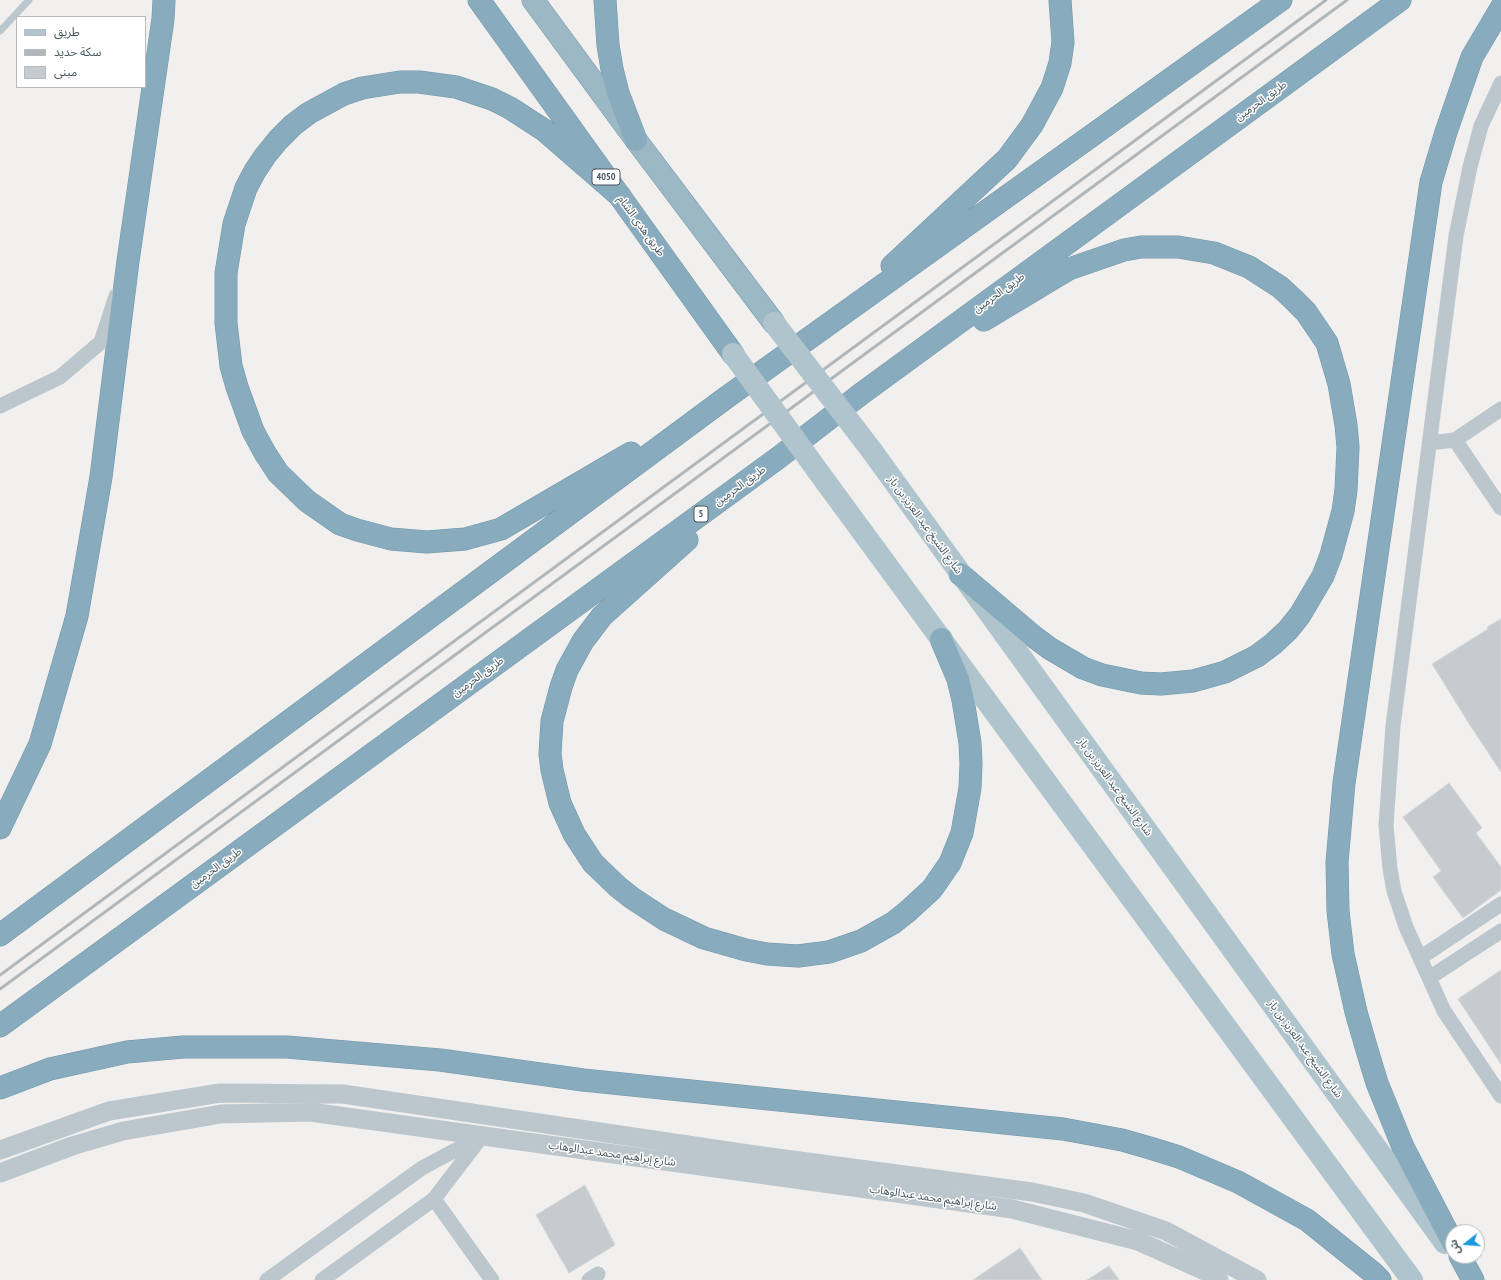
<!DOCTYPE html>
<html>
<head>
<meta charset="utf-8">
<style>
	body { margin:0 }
	#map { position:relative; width:1501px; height:1280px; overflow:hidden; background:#f2efef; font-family:"PT Sans Narrow","Noto Sans Arabic",sans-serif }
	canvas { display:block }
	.legend { position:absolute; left:16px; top:16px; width:130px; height:72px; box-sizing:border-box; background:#fff; border:1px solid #b5bbbe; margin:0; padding:5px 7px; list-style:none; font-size:12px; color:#47565c }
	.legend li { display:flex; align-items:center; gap:8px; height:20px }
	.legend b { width:20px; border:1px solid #b5bbbe }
	.north { position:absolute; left:1445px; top:1224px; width:40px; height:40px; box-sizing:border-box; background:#fff; border:1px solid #b5bbbe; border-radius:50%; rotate:253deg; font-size:11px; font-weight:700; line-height:16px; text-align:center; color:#47565c }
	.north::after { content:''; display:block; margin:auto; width:14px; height:18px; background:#1c98de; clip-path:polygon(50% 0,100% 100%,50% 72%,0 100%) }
</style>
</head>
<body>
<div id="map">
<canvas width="1501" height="1280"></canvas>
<ul class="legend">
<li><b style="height:5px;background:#afc4cd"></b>طريق</li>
<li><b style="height:5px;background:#b1b6b9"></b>سكة حديد</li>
<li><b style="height:11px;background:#c6cbcf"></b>مبنى</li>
</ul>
<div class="north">ش</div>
</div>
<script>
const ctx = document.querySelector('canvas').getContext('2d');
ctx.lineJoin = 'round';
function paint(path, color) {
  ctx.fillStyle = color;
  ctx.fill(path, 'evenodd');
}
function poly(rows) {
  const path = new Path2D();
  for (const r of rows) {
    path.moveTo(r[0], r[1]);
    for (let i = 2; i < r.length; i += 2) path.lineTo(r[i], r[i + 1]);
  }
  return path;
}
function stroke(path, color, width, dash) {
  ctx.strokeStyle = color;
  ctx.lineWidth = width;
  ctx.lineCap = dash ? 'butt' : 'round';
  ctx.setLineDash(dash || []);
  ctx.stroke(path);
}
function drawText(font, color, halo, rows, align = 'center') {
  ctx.font = font + ' "PT Sans Narrow","Noto Sans Arabic",sans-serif';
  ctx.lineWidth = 3;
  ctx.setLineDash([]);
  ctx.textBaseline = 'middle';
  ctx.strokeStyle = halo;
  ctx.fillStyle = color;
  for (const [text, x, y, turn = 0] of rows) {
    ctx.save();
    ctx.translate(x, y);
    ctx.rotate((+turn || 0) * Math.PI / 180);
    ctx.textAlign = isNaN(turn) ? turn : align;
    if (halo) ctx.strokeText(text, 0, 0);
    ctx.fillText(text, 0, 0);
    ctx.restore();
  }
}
const building = poly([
	[1501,619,1501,772,1468,722,1432,664,1488,629,1487,627,1501,619],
	[1449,783,1482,828,1476,833,1501,867,1501,890,1463,918,1433,877,1441,871,1403,817,1449,783],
	[1501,970,1501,1064,1458,999,1501,970],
	[585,1185,615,1245,569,1273,536,1215,585,1185],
	[1020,1248,1042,1280,973,1280,1020,1248],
	[1109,1266,1119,1280,1087,1280,1109,1266]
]);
paint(building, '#c6cbcf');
stroke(building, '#d3d7da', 1);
const trunk = poly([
	[533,0,636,140,774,323]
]);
const motorway = poly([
	[479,0,733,354],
	[605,0,608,45,612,69,618,93,636,140],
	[620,196,544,130,510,108,492,99,456,87,419,82,400,82,362,88,344,94,309,113,293,125,278,140,265,156,255,171,246,188,234,224,226,273,226,323,231,366,237,387,253,431,265,453,278,473,307,501,340,524,357,530,391,539,427,542,465,539,501,529,631,453],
	[892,266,1007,159,1032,125,1052,88,1060,63,1063,42,1060,0],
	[687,540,602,616,583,641,567,670,561,687,552,721,550,754,552,770,560,803,574,834,593,863,618,887,632,898,664,919,704,938,746,950,767,954,798,956,829,952,861,941,893,923,907,912,932,889,950,863,962,833,970,788,971,764,970,743,963,700,958,679,941,639],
	[960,574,1033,636,1049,648,1083,668,1102,675,1141,683,1161,684,1193,681,1225,672,1257,656,1273,644,1288,630,1300,615,1323,576,1331,555,1343,511,1346,490,1348,447,1346,425,1339,384,1327,343,1306,312,1293,299,1280,287,1249,267,1214,253,1178,247,1141,247,1124,250,1069,269,984,320],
	[0,828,40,744,77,616,101,477,128,261,163,19,164,0],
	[0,935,727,397,1281,0],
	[0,1026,778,458,861,394,1400,0],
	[0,1088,50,1069,127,1052,183,1047,287,1047,440,1060,583,1080,1063,1129,1122,1140,1150,1148,1179,1157,1238,1182,1307,1220,1372,1272,1380,1280],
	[1453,1243,1403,1147,1377,1083,1367,1050,1356,1012,1343,954,1338,911,1337,862,1344,783,1431,182,1446,132,1472,57,1501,8],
	[1460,1256,1473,1280]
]);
stroke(trunk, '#7397a9', 23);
stroke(motorway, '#7397a9', 23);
stroke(poly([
	[0,31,29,0]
]), '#bbc7cc', 7);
stroke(poly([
	[1501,83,1481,126,1470,167,1456,236,1393,726,1386,825,1390,869,1394,891,1406,927,1444,1011,1501,1096],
	[0,406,60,377,101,342,116,296],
	[1455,440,1501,508],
	[1429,443,1455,440,1501,409],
	[1420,958,1501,904],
	[1429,978,1501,931],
	[434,1199,492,1280],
	[267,1280,422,1168,482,1136],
	[322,1280,434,1199,479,1140],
	[589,1280,598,1274]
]), '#bbc7cc', 15);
stroke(poly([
	[0,1150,109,1111,220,1093,343,1094,762,1156,1032,1192,1084,1203,1166,1231,1257,1280],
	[0,1173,72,1146,123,1131,221,1114,310,1112,1012,1209,1138,1241,1205,1271,1219,1280]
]), '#bbc7cc', 19);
stroke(poly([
	[872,451,1445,1243],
	[825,481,1412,1280]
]), '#afc4cd', 22);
stroke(trunk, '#9cb8c5', 22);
stroke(motorway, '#88acbd', 22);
stroke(poly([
	[0,975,1326,0],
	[0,989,1347,0]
]), '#b1b6b9', 3);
stroke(poly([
	[774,323,872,451],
	[733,354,825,481]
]), '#afc4cd', 22);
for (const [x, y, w] of [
	[606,177,28],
	[701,514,14]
]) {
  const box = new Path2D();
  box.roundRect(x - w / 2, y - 8, w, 16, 3);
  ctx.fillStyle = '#fff';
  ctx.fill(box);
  stroke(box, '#47565c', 1);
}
drawText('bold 10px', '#47565c', null, [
	["4050",606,177],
	["5",701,514]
]);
drawText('11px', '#47565c', '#fff', [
	["طريق الحرمين",1261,101,-36],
	["طريق هدى الشام",641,226,54],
	["طريق الحرمين",999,293,-36],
	["طريق الحرمين",740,486,-36],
	["شارع الشيخ عبد العزيز بن باز",925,525,54],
	["طريق الحرمين",478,677,-36],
	["شارع الشيخ عبد العزيز بن باز",1115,787,54],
	["طريق الحرمين",216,868,-36],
	["شارع الشيخ عبد العزيز بن باز",1305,1049,54],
	["شارع إبراهيم محمد عبدالوهاب",612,1154,8],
	["شارع إبراهيم محمد عبدالوهاب",933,1198,8]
]);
</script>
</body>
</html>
